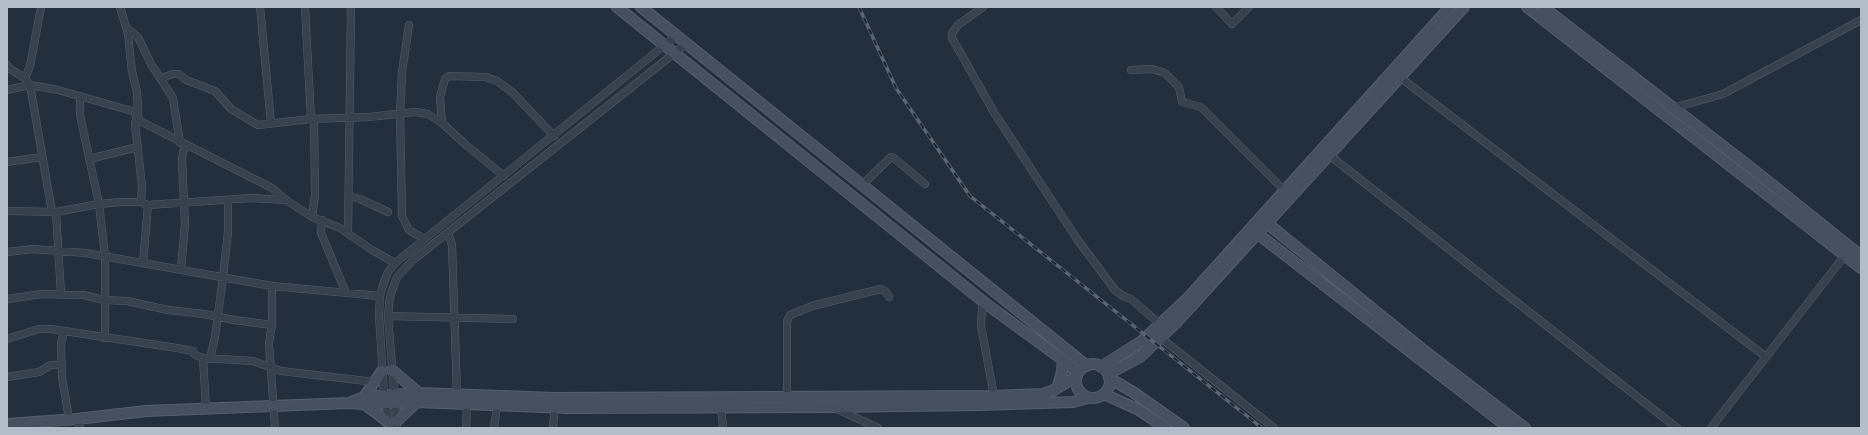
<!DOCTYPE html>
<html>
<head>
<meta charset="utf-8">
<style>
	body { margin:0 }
	#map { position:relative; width:1868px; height:435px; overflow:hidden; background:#242f3e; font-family:Karla,sans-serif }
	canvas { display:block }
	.frame { position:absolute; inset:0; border:8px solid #b4bcc9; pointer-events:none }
</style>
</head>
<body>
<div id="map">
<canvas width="1868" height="435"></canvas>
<div class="frame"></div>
</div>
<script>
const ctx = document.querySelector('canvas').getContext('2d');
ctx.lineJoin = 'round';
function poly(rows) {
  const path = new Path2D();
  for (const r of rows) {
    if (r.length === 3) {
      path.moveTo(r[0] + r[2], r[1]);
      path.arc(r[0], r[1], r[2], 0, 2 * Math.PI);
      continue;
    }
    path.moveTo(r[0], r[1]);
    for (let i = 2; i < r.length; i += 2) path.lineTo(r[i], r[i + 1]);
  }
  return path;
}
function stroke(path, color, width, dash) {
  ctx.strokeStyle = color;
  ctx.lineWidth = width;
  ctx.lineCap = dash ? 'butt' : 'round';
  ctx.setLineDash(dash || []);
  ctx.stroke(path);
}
const street = poly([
	[120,7,128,34,132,72,137,92,138,112,135,124,142,186,141,202],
	[260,7,271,123],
	[305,7,311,119],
	[983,7,958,25,952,33,952,38,995,114,1077,239,1115,290,1123,296,1131,299,1161,325],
	[1216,7,1232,24,1249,7],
	[409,25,402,72,400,114,402,216,409,230,424,239],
	[127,28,138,37,151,64,173,98,180,143],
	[7,65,10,69,25,78,30,85,52,212],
	[1131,70,1152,69,1165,73,1179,87,1182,102,1201,107,1284,190],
	[25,78,30,66,41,7],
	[161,78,173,74,179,74,186,80,215,91,231,109,258,125,311,119,369,117,415,112,428,114,442,123,466,145,504,176],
	[1401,78,1766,357],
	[7,90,30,85,58,90,132,111,137,115,140,121,272,188,286,200,312,217,340,228,372,250,395,263],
	[80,96,80,115,99,204,105,257,105,338],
	[1673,108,1723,94,1861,20],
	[442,123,440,97,445,79,449,76,486,77,497,81,512,92,554,136],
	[1329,155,1677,428],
	[89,159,138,147],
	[7,162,42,157],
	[862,185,891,157,894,158,925,184],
	[349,196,360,199,388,212],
	[7,211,56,212,99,204,121,202,141,202,148,205,251,198,286,200],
	[56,212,61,294],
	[312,217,315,196,314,119],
	[322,220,321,233,346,293],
	[348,233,351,7],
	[448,233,452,245,457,395],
	[7,252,33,249,86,253,272,286,380,296],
	[143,263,148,205],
	[181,270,185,224,182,159,183,152,186,146],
	[272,286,272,325,269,343,275,428],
	[7,299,42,294,83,295,104,300,127,301,168,310,204,314,234,320,272,325],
	[985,303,982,308,981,326,994,396],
	[388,316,513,319],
	[64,331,61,344,62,377,69,419],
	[1161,338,1274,428],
	[7,339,39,329,51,329,177,348,193,351,195,355,203,358,253,361,281,371,375,382],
	[203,358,206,408],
	[210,359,215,337,223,277,228,232,228,200],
	[7,377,39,372,51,365,61,365],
	[787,397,787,321,790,315,812,306,881,289,885,291,889,297],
	[721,407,723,428],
	[835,408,878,428],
	[77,419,80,428],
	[391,428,389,423,384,395,379,315,380,296,383,285,388,272,395,263,676,36],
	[397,428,388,316,390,297,397,277,413,260,686,44],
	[466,428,467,405],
	[494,428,497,406],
	[553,428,555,404],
	[1711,428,1845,255]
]);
const secondary = poly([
	[617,7,985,303,1063,360,1078,373],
	[641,7,1087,366],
	[1527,7,1861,268],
	[1543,7,1755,171,1861,256],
	[1268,224,1422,349,1525,428],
	[1258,234,1509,428],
	[1093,381,17],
	[1101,367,1142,341,1187,299,1450,7],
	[392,370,419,393],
	[1108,374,1140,357,1176,323,1464,7],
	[1109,378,1133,392,1184,428],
	[1058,386,1062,372,1063,360],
	[1104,394,1137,409,1166,428],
	[364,397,382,371],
	[351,402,364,397,419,393,555,398,994,396,1043,394,1052,391,1077,376],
	[364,404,378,414,389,423],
	[397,421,417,402],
	[7,424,77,419,146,411,349,403,364,404,417,402,567,408,833,407,979,405,1073,402,1088,398]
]);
stroke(street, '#565f6c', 8);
stroke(secondary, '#565f6c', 12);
stroke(street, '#38414e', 7);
stroke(secondary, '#465061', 10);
const rail = poly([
	[859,7,896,88,970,196,1262,428]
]);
stroke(rail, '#5a6575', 3.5);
stroke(rail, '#1d2633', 2, [6]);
</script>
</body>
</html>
